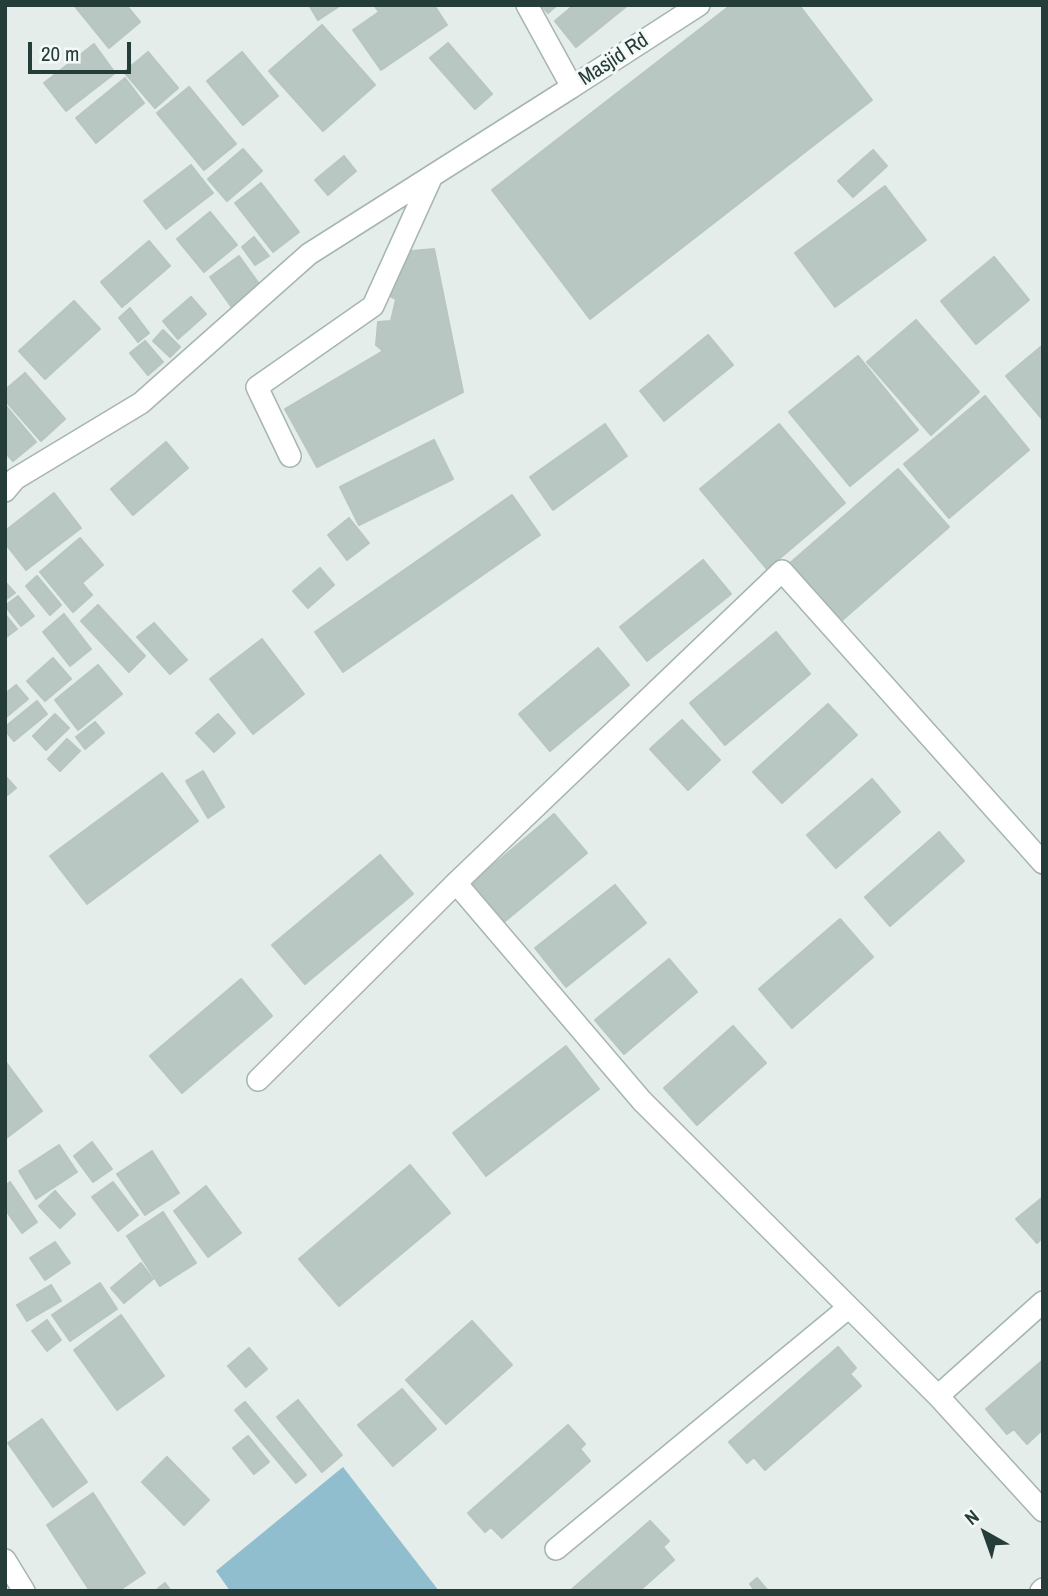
<!DOCTYPE html>
<html>
<head>
<meta charset="utf-8">
<style>
	body { margin:0 }
	#map { position:relative; width:1048px; height:1596px; overflow:hidden; background:#e4edea; font-family:"Archivo Narrow",sans-serif }
	canvas { display:block }
	.frame { position:absolute; inset:0; border:7px solid #243d39; pointer-events:none }
	.north { position:absolute; left:950px; top:1498px; width:70px; height:70px; -webkit-text-stroke:5px #f4f9f7; paint-order:stroke; rotate:320deg; font-size:19px; font-weight:700; line-height:28px; text-align:center; color:#243d39 }
	.north::after { content:''; display:block; margin:auto; width:24px; height:32px; background:#243d39; clip-path:polygon(50% 0,100% 100%,50% 72%,0 100%) }
	.scale { position:absolute; left:28px; top:42px; width:103px; height:32px; box-sizing:border-box; border:4px solid #243d39; border-top:0; padding-left:9px; font-size:21px; line-height:24px; white-space:nowrap; color:#243d39; -webkit-text-stroke:5px #f4f9f7; paint-order:stroke }
</style>
</head>
<body>
<div id="map">
<canvas width="1048" height="1596"></canvas>
<div class="frame"></div>
<div class="north">N</div>
<div class="scale">20 m</div>
</div>
<script>
const ctx = document.querySelector('canvas').getContext('2d');
ctx.lineJoin = 'round';
function paint(path, color) {
  ctx.fillStyle = color;
  ctx.fill(path, 'evenodd');
}
function poly(rows) {
  const path = new Path2D();
  for (const r of rows) {
    path.moveTo(r[0], r[1]);
    for (let i = 2; i < r.length; i += 2) path.lineTo(r[i], r[i + 1]);
  }
  return path;
}
function stroke(path, color, width, dash) {
  ctx.strokeStyle = color;
  ctx.lineWidth = width;
  ctx.lineCap = dash ? 'butt' : 'round';
  ctx.setLineDash(dash || []);
  ctx.stroke(path);
}
function drawText(font, color, halo, rows, align = 'center') {
  ctx.font = font + ' "Archivo Narrow",sans-serif';
  ctx.lineWidth = 6;
  ctx.setLineDash([]);
  ctx.textBaseline = 'middle';
  ctx.strokeStyle = halo;
  ctx.fillStyle = color;
  for (const [text, x, y, turn = 0] of rows) {
    ctx.save();
    ctx.translate(x, y);
    ctx.rotate((+turn || 0) * Math.PI / 180);
    ctx.textAlign = isNaN(turn) ? turn : align;
    if (halo) ctx.strokeText(text, 0, 0);
    ctx.fillText(text, 0, 0);
    ctx.restore();
  }
}
paint(poly([
	[343,1467,439,1591,230,1591,216,1571]
]), '#90bece');
const building = poly([
	[74,5,126,5,140,22,109,48,74,5],
	[309,5,341,5,318,20,309,5],
	[374,5,434,5,447,25,381,70,353,30,379,12,374,5],
	[541,5,557,5,548,13,541,5],
	[574,5,628,5,576,47,555,21,574,5],
	[731,5,799,5,872,100,590,319,492,190,731,5],
	[322,25,375,85,323,131,269,71,322,25],
	[448,43,492,94,475,109,430,58,448,43],
	[94,44,115,73,66,111,44,83,94,44],
	[148,52,178,88,155,108,124,72,148,52],
	[242,52,278,96,243,125,207,81,242,52],
	[125,78,144,103,96,143,76,118,125,78],
	[189,87,236,144,204,170,157,113,189,87],
	[243,149,262,171,227,201,208,179,243,149],
	[873,150,887,166,853,197,838,181,873,150],
	[344,156,356,171,328,195,315,180,344,156],
	[191,165,213,193,166,229,144,201,191,165],
	[261,183,299,232,273,252,235,203,261,183],
	[885,186,926,240,835,307,795,253,885,186],
	[210,212,237,245,204,272,177,239,210,212],
	[254,237,269,256,255,265,242,247,254,237],
	[149,241,170,266,122,307,101,282,149,241],
	[434,249,463,392,317,467,285,409,383,351,376,345,378,322,391,321,396,299,382,292,401,252,434,249],
	[239,256,262,288,233,309,210,277,239,256],
	[994,257,1029,300,976,344,941,301,994,257],
	[191,297,206,314,178,339,163,321,191,297],
	[74,301,100,329,45,379,19,351,74,301],
	[130,308,149,333,138,342,119,318,130,308],
	[916,320,979,392,931,435,867,362,916,320],
	[163,330,180,347,170,357,153,341,163,330],
	[708,335,733,365,664,421,640,391,708,335],
	[145,341,163,362,148,375,130,353,145,341],
	[1043,345,1043,420,1006,376,1043,345],
	[858,356,918,430,850,486,789,412,858,356],
	[25,373,65,419,41,441,5,400,5,390,25,373],
	[985,396,1029,450,949,518,904,464,985,396],
	[5,405,36,442,13,461,5,452,5,405],
	[605,424,627,456,553,510,530,477,605,424],
	[779,424,845,503,767,569,700,489,779,424],
	[434,440,453,479,359,525,340,487,434,440],
	[166,442,188,468,133,515,111,489,166,442],
	[898,469,949,527,840,622,789,564,898,469],
	[54,493,81,528,26,570,5,543,5,531,54,493],
	[512,495,540,535,343,672,315,632,512,495],
	[349,518,369,543,347,560,328,535,349,518],
	[80,538,103,565,82,583,92,595,73,612,40,572,80,538],
	[703,560,731,594,647,661,620,627,703,560],
	[320,568,334,585,308,608,293,591,320,568],
	[37,576,61,605,50,615,26,586,37,576],
	[5,582,15,593,5,600,5,582],
	[18,596,34,616,21,626,5,606,18,596],
	[98,605,145,656,129,672,81,621,98,605],
	[5,614,17,629,5,638,5,614],
	[64,614,91,649,70,666,43,632,64,614],
	[154,623,187,660,170,674,137,637,154,623],
	[776,632,810,674,725,745,690,703,776,632],
	[262,639,304,694,253,734,210,679,262,639],
	[598,648,629,685,550,751,519,714,598,648],
	[53,658,71,679,45,701,27,681,53,658],
	[98,665,122,694,78,730,55,700,98,665],
	[16,685,28,699,5,718,5,694,16,685],
	[37,701,47,714,14,741,5,730,5,727,37,701],
	[828,704,857,735,782,803,753,772,828,704],
	[55,714,69,728,46,750,33,736,55,714],
	[218,714,235,733,214,752,196,733,218,714],
	[682,720,720,760,688,790,650,749,682,720],
	[95,722,104,733,85,749,76,737,95,722],
	[67,739,80,751,60,771,48,759,67,739],
	[203,771,224,807,208,818,186,781,203,771],
	[162,773,198,821,87,904,50,856,162,773],
	[5,776,16,788,5,797,5,776],
	[872,779,900,812,836,868,807,835,872,779],
	[554,814,587,853,498,927,466,888,554,814],
	[939,832,964,861,890,926,865,897,939,832],
	[380,855,413,894,305,984,272,945,380,855],
	[615,885,646,923,566,987,535,948,615,885],
	[840,919,873,957,792,1028,759,989,840,919],
	[669,959,697,992,624,1054,595,1020,669,959],
	[241,979,272,1016,182,1093,150,1056,241,979],
	[733,1026,766,1063,697,1125,664,1088,733,1026],
	[566,1046,599,1089,486,1176,453,1133,566,1046],
	[5,1061,42,1111,5,1139,5,1061],
	[92,1142,112,1169,93,1182,74,1156,92,1142],
	[59,1145,77,1172,36,1199,19,1171,59,1145],
	[152,1151,179,1193,145,1215,117,1174,152,1151],
	[410,1165,450,1213,339,1306,299,1259,410,1165],
	[10,1182,37,1222,22,1233,5,1209,5,1186,10,1182],
	[113,1182,138,1215,118,1231,92,1197,113,1182],
	[206,1186,241,1233,208,1257,174,1211,206,1186],
	[55,1191,75,1214,60,1228,39,1206,55,1191],
	[1043,1197,1043,1241,1041,1239,1037,1243,1016,1219,1043,1197],
	[163,1212,196,1263,160,1286,127,1236,163,1212],
	[55,1242,70,1263,45,1280,30,1258,55,1242],
	[141,1263,153,1279,124,1303,111,1288,141,1263],
	[100,1283,117,1309,70,1341,52,1315,100,1283],
	[51,1285,61,1301,27,1321,17,1305,51,1285],
	[121,1315,164,1376,117,1410,74,1350,121,1315],
	[47,1320,61,1340,47,1351,32,1331,47,1320],
	[472,1321,512,1365,446,1424,406,1380,472,1321],
	[838,1347,856,1368,850,1374,861,1386,765,1470,754,1457,747,1463,729,1442,838,1347],
	[249,1348,267,1369,246,1387,228,1366,249,1348],
	[1043,1360,1043,1429,1027,1444,1014,1429,1007,1434,986,1409,1043,1360],
	[402,1389,436,1429,393,1466,358,1425,402,1389],
	[298,1400,342,1455,322,1472,277,1417,298,1400],
	[245,1402,306,1475,296,1483,235,1410,245,1402],
	[42,1419,87,1482,53,1507,8,1443,42,1419],
	[568,1425,585,1444,580,1449,590,1461,502,1538,491,1527,485,1532,468,1513,568,1425],
	[248,1436,269,1462,254,1474,233,1448,248,1436],
	[167,1457,209,1500,184,1525,142,1482,167,1457],
	[93,1493,145,1573,118,1591,90,1591,47,1525,93,1493],
	[650,1521,669,1541,663,1547,674,1560,639,1591,570,1591,650,1521],
	[757,1578,768,1591,755,1591,750,1584,757,1578],
	[165,1583,171,1591,155,1591,165,1583]
]);
paint(building, '#b9c7c3');
stroke(building, '#b7c6c1', 2);
const street = poly([
	[527,5,572,87,699,5],
	[290,456,257,387,373,306,432,176],
	[5,491,15,479,141,403,309,254,572,87],
	[456,883,642,1101,938,1396,1043,1511],
	[258,1080,456,883,782,571,1043,863],
	[938,1396,1043,1302],
	[556,1549,848,1308],
	[5,1560,24,1591],
	[1041,1591,1043,1589]
]);
stroke(street, '#a7b5b1', 24);
stroke(street, '#fff', 21);
drawText('21px', '#243d39', '#f4f9f7', [
	["Masjid Rd",614,60,-33]
]);
</script>
</body>
</html>
